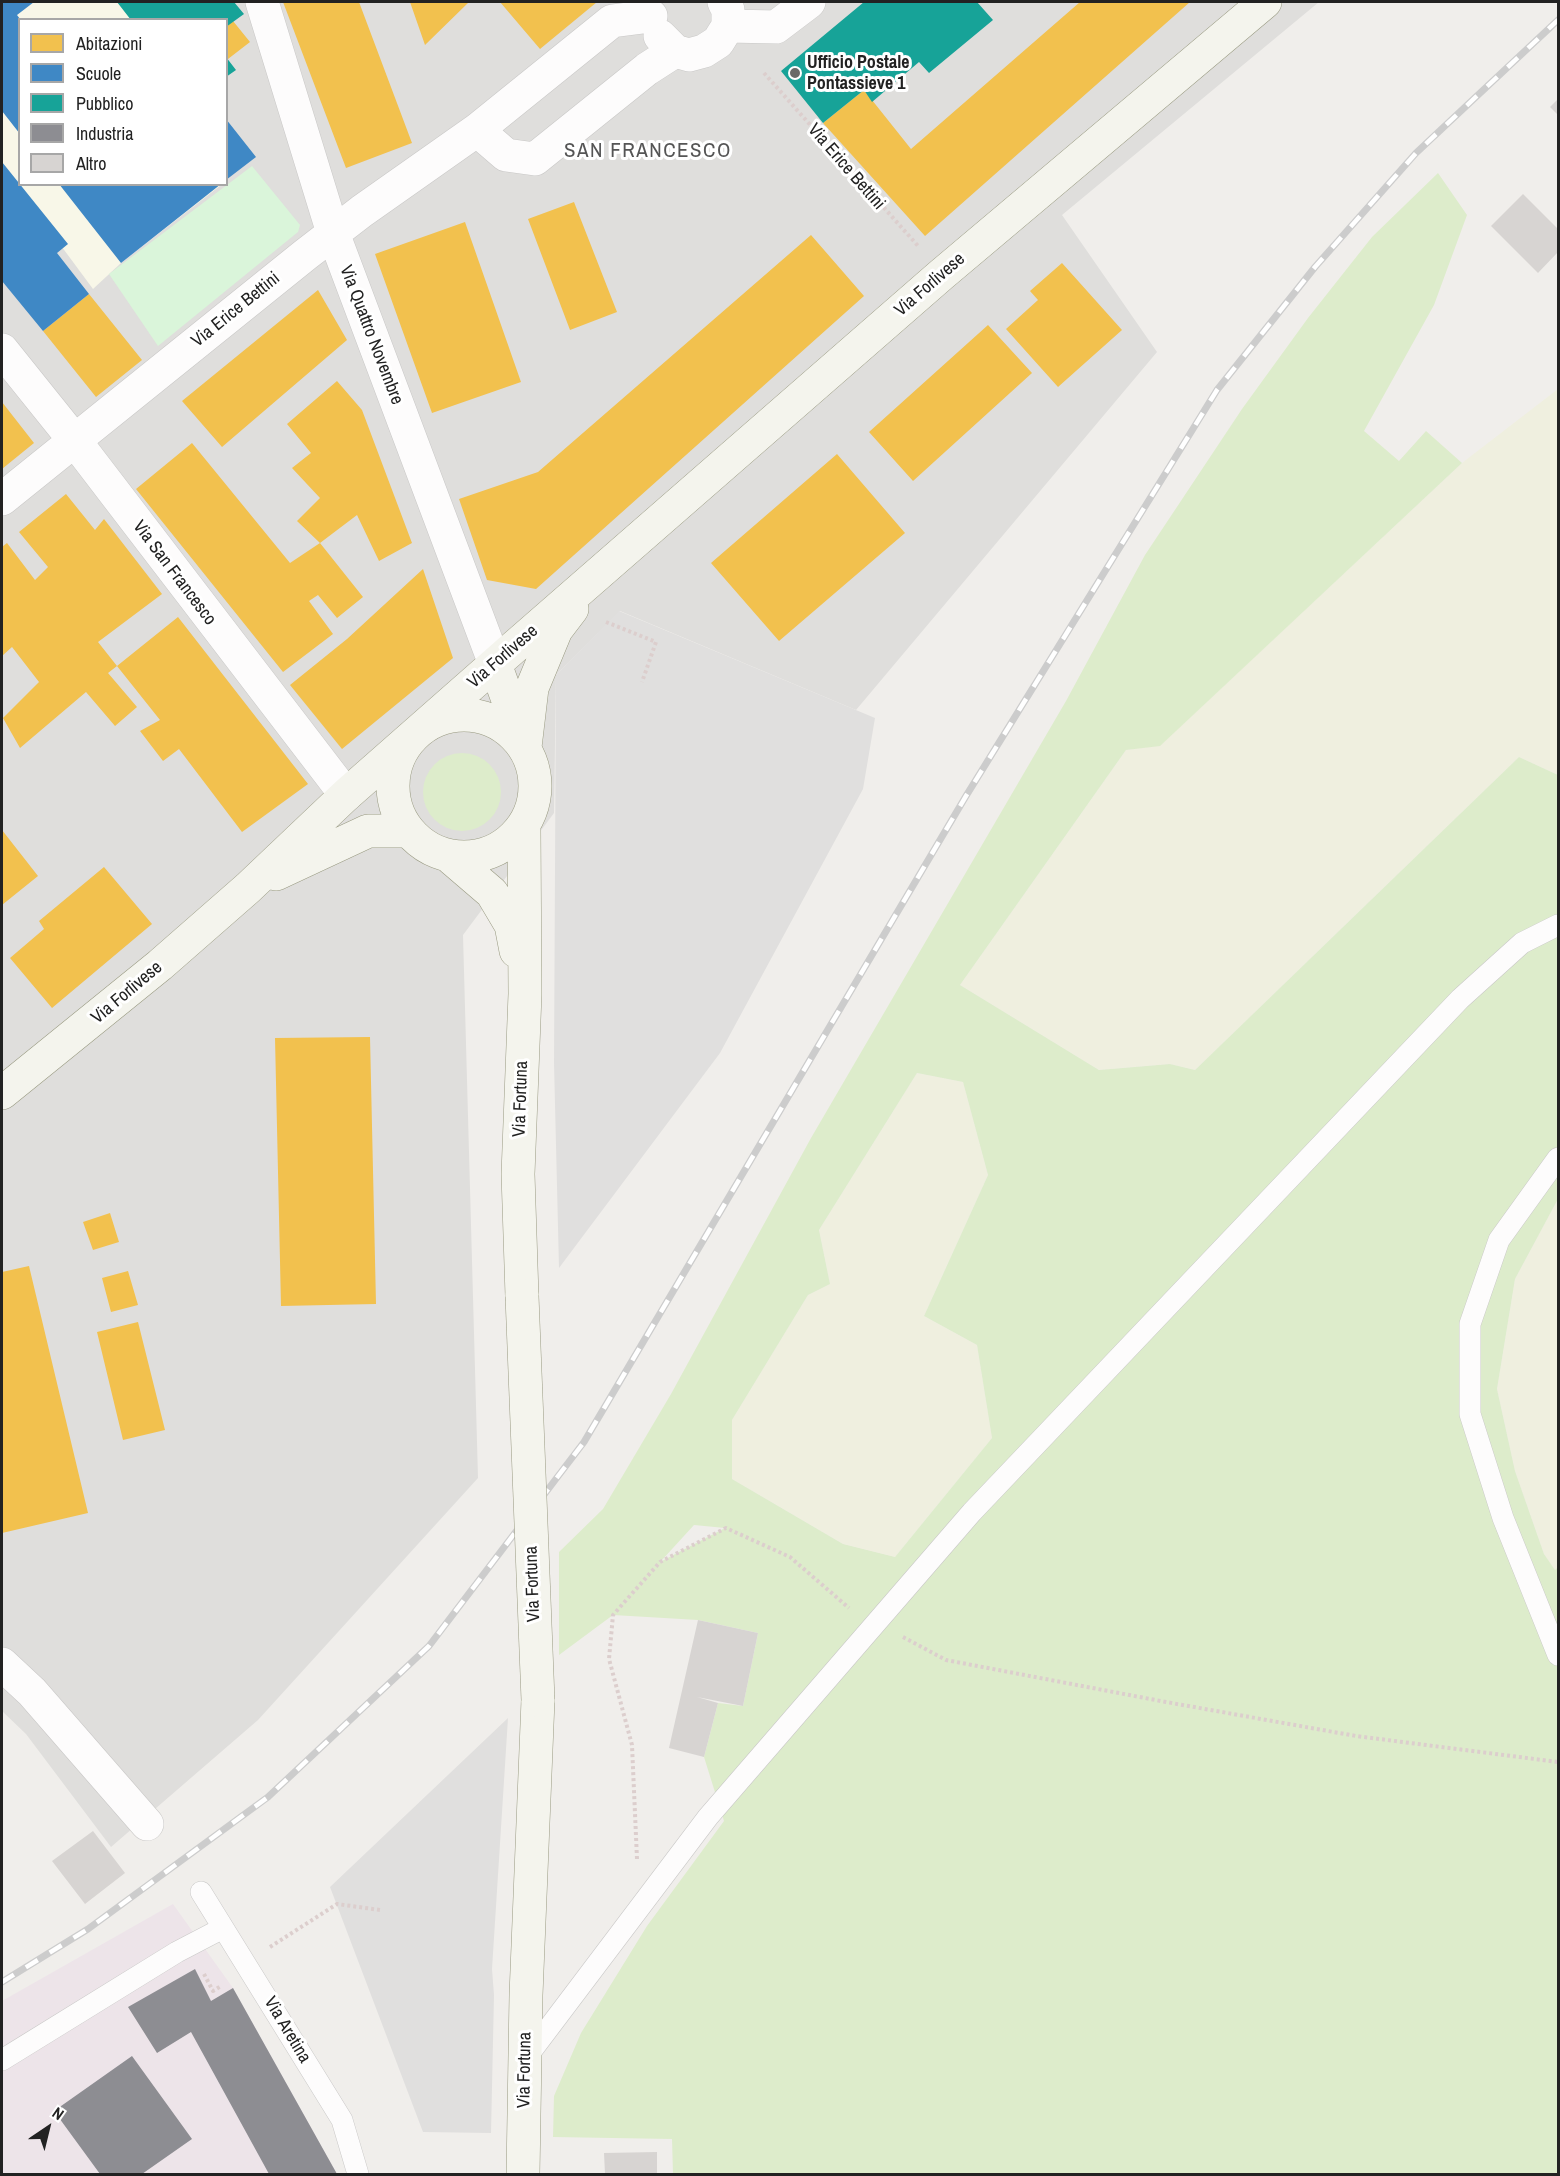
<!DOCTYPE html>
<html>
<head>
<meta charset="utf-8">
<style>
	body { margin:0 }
	#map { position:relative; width:1560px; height:2176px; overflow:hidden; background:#f0eeeb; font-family:"Archivo Narrow",sans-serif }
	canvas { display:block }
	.frame { position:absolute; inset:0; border:3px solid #222; pointer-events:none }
	.legend { position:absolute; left:18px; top:18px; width:210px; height:168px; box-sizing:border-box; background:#fff; border:2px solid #a7a7a7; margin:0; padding:8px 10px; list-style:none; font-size:18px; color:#222 }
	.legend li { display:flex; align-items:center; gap:12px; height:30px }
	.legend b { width:30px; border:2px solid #a7a7a7 }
	.north { position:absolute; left:18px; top:2098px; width:60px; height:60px; -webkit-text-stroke:4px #fff; paint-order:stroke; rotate:35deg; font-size:16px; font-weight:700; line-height:24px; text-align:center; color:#222 }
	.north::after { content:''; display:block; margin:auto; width:21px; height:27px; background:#222; clip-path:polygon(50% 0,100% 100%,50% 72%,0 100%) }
</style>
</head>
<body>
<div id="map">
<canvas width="1560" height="2176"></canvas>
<div class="frame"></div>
<ul class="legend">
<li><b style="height:16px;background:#f2c14e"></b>Abitazioni</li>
<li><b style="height:16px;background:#3f88c5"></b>Scuole</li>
<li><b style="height:16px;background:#17a398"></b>Pubblico</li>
<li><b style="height:16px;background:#8d8d92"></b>Industria</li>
<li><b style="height:16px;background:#d7d4d2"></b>Altro</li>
</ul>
<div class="north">N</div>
</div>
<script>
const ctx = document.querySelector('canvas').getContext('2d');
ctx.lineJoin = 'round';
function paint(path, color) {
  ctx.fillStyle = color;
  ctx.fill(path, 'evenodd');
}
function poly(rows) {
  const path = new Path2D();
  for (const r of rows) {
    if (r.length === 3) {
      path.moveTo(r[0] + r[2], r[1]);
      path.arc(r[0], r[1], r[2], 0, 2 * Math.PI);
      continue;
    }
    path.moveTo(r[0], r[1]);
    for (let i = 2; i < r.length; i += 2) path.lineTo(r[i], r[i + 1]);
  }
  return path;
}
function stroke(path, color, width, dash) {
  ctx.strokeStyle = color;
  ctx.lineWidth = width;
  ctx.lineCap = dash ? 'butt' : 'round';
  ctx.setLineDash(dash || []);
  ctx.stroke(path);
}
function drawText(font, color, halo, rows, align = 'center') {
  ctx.font = font + ' "Archivo Narrow",sans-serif';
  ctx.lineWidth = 6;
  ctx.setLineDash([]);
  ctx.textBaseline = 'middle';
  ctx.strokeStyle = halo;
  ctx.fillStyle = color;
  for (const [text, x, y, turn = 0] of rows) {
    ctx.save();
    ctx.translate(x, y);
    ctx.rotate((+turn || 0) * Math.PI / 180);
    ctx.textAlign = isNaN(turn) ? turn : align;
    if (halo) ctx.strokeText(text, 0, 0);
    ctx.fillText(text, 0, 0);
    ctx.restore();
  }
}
paint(poly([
	[2,2,1319,2,1062,215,1157,352,856,710,620,611,556,675,554,813,463,935,478,1478,258,1720,111,1847,26,1734,2,1711],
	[20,20,226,20,226,184,20,184]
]), '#dfdedc');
paint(poly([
	[173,1904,233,1988,337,2174,2,2174,2,2001]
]), '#ede4e9');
paint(poly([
	[2,2,117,2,131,19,20,20,20,184,221,185,121,263,93,289,2,166]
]), '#f8f7e8');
paint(poly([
	[1558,389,1558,775,1519,757,1195,1070,1170,1064,1099,1070,960,985,1126,750,1160,745,1462,463],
	[917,1073,963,1082,988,1175,924,1316,977,1345,992,1438,895,1557,843,1544,732,1479,732,1420,808,1295,830,1284,819,1230],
	[1558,1199,1558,1567,1555,1571,1544,1554,1515,1471,1497,1389,1515,1279]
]), '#efefdf');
paint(poly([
	[1438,173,1467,215,1434,305,1364,431,1399,461,1426,431,1462,463,1160,746,1126,750,960,985,1099,1070,1170,1064,1195,1070,1519,757,1558,775,1558,1199,1515,1279,1497,1389,1515,1471,1544,1554,1555,1570,1558,1567,1558,2174,673,2174,672,2139,553,2137,554,2096,581,2033,647,1926,724,1821,704,1757,718,1703,743,1706,758,1633,698,1620,613,1615,559,1655,559,1552,603,1509,671,1394,811,1138,1066,701,1145,555,1242,409,1308,318,1372,237],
	[917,1073,963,1082,988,1175,924,1316,977,1345,992,1438,895,1557,843,1544,732,1479,732,1420,808,1295,830,1284,819,1230],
	[694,1525,725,1528,662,1561,662,1560],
	[462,792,39]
]), '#ddeccb');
paint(poly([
	[252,166,300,225,298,232,158,346,109,274]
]), '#daf5da');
paint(poly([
	[619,611,875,718,863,789,720,1053,559,1268,554,1063,556,675],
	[508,1718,492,1969,494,1995,491,2133,423,2132,330,1887]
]), '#e0dfde');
paint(poly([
	[283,2,359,2,412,143,346,168],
	[410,2,469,2,425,45],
	[500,2,597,2,540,49],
	[1080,2,1190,2,925,236,823,123,864,90,911,149],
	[233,21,250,42,228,59,226,27],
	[574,202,617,312,570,330,528,219],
	[465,222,521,382,432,413,375,254],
	[811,235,864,296,536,589,487,580,459,499,538,472],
	[1062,263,1122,330,1058,387,1006,329,1038,300,1030,291],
	[318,290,347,340,222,447,182,401],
	[89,294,142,360,96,397,43,331],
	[988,325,1032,373,913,481,869,432],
	[337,381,362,410,412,543,379,561,357,515,320,543,297,521,320,498,292,468,311,453,287,424],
	[2,402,34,443,2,469],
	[192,443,290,563,320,543,363,597,337,618,318,595,309,601,333,634,283,672,136,489],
	[837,454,905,533,779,641,711,563],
	[66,494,95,530,104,519,162,594,98,642,117,666,178,617,308,784,242,832,179,749,163,761,140,731,160,720,117,666,108,673,137,707,115,726,86,692,20,748,3,718,39,682,12,647,2,656,2,547,7,543,35,580,48,567,19,532],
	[423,569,453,658,342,749,290,685,347,639],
	[2,830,38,876,2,905],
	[104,867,152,924,52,1008,10,958,44,929,39,921],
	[370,1037,376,1304,281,1306,275,1038],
	[110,1213,119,1242,93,1250,83,1222],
	[29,1266,88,1513,2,1533,2,1272],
	[128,1271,138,1305,111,1312,102,1278],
	[138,1322,165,1430,123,1440,97,1332]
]), '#f2c14e');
paint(poly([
	[2,2,34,2,17,15,20,19,20,134,2,111],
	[226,119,256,157,226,180],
	[2,162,68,244,57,253,89,294,43,331,2,281],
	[59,184,221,184,121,263]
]), '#3f88c5');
paint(poly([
	[117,2,234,2,244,14,226,27,226,20,131,20],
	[864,2,977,2,993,20,929,73,919,62,872,102,864,90,823,123,781,71],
	[226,57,236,70,226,77]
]), '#17a398');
paint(poly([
	[195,1969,211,2001,233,1988,337,2174,269,2174,191,2032,157,2053,128,2007],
	[132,2056,192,2139,142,2174,100,2174,54,2111]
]), '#8d8d92');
paint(poly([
	[1558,99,1558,115,1550,107],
	[1523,194,1558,229,1558,252,1538,273,1491,226],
	[698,1620,758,1633,743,1706,697,1697,718,1703,704,1757,669,1748],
	[93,1831,125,1873,85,1904,52,1861],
	[657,2152,657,2174,605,2174,604,2153]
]), '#d7d4d2');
const lane = poly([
	[1558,1158,1499,1240,1470,1324,1470,1414,1503,1518,1558,1655],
	[201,1892,342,2120,358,2174],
	[526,2058,708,1817,972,1512,1460,999,1522,943,1558,925],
	[2,2060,177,1952,223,1928]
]);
const street = poly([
	[262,2,333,233,495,664],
	[728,26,776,27,809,2],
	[660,36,675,51,689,55,704,51,718,42,728,26,728,10,724,2],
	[477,130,506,155,535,159,647,69,675,51],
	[2,350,75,441,346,795],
	[2,499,305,255,362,211,477,130,612,21,651,16],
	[2,1664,32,1692,147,1824]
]);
const secondary = poly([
	[495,664,522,739],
	[464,786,71],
	[525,747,532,688,556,630,572,609],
	[450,857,492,893,511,925,516,951],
	[276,874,368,831,408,831],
	[2,1093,160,965,248,888,346,795,512,649,941,275,1265,2],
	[522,1296,518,1174,525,994,524,828],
	[523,2174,526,1995,538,1700]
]);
stroke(lane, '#c9c8c7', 22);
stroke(street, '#c9c8c7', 34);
stroke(secondary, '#999a82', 34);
stroke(poly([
	[764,73,919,247],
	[606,622,656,642,642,682],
	[903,1637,946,1660,1166,1702,1356,1736,1558,1762],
	[637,1859,632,1745,609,1659,613,1615,660,1562,726,1528,790,1557,849,1608],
	[270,1947,337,1904,380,1910],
	[204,1974,213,1991,221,1986]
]), '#dccecd', 4, [3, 3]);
stroke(lane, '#fdfcfc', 21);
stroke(street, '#fdfcfc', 33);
stroke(secondary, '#f4f4ed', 33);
const rail = poly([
	[2,1982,88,1929,268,1797,429,1646,584,1442,966,796,1217,390,1315,267,1416,153,1558,20]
]);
stroke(rail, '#ccc', 7);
stroke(rail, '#fff', 4.5, [14]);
const secondaryBridge = poly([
	[522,1296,538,1700]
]);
stroke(secondaryBridge, '#999a82', 34, []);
stroke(secondaryBridge, '#f4f4ed', 33);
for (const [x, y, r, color] of [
	[795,73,6,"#6a6968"]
]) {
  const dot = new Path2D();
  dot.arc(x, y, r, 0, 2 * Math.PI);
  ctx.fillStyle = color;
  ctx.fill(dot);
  stroke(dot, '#fff', 2);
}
drawText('bold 18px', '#222', '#fff', [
	["Ufficio Postale",807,63],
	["Pontassieve 1",807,84]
], 'left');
drawText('18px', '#222', '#fff', [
	["Via Erice Bettini",846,167,49],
	["Via Forlivese",930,285,-41],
	["Via Erice Bettini",236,310,-39],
	["Via Quattro Novembre",371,335,69],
	["Via San Francesco",174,573,53],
	["Via Forlivese",503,657,-41],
	["Via Forlivese",127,993,-40],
	["Via Fortuna",521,1099,-88],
	["Via Fortuna",533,1584,-92],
	["Via Aretina",287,2030,59],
	["Via Fortuna",525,2070,-89]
]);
ctx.letterSpacing = '1.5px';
drawText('21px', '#555', '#fff', [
	["SAN FRANCESCO",648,151]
]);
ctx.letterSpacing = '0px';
</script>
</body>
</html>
